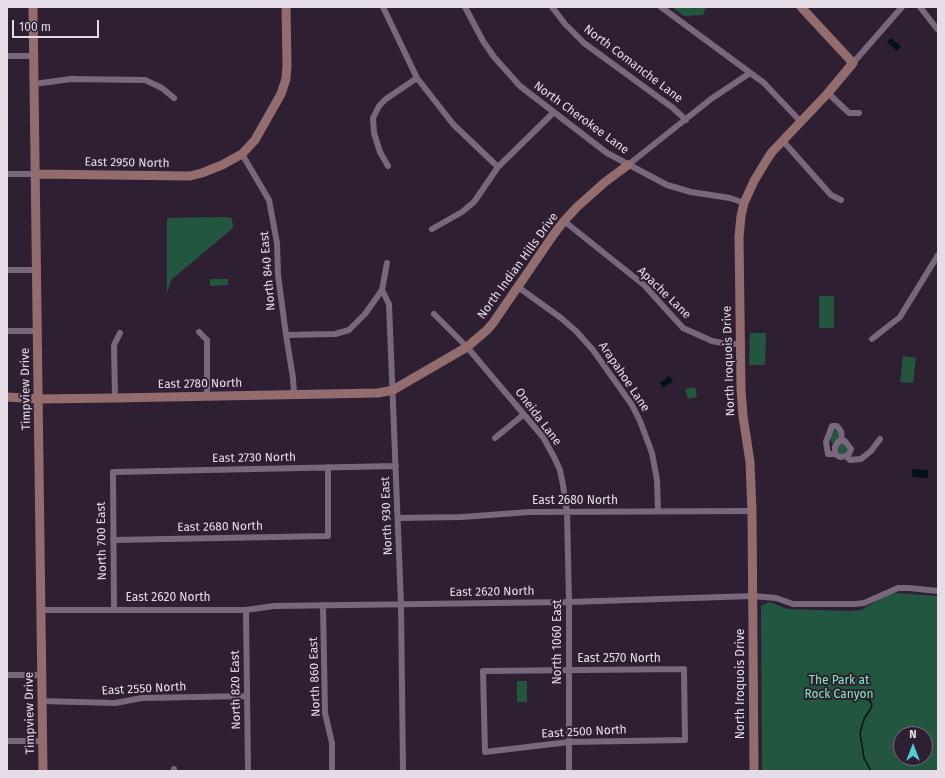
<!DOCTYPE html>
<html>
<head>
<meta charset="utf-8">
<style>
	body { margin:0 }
	#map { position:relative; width:945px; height:778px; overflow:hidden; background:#2e1f32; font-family:"Fira Sans",sans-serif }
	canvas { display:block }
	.frame { position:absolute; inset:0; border:8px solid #e6dce8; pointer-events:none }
	.north { position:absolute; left:893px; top:726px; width:40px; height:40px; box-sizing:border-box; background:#2e1f32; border:1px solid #786b7b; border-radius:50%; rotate:0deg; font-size:11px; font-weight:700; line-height:16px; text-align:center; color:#e6dce8 }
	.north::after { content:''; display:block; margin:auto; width:14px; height:18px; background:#51ccd3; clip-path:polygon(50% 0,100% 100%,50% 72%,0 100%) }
	.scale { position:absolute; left:12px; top:20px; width:87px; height:18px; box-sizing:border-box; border:2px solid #e6dce8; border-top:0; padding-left:5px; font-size:12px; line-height:14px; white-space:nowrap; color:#e6dce8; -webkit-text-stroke:3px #2e1f32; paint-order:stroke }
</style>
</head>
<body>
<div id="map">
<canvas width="945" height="778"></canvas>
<div class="frame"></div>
<div class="north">N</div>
<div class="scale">100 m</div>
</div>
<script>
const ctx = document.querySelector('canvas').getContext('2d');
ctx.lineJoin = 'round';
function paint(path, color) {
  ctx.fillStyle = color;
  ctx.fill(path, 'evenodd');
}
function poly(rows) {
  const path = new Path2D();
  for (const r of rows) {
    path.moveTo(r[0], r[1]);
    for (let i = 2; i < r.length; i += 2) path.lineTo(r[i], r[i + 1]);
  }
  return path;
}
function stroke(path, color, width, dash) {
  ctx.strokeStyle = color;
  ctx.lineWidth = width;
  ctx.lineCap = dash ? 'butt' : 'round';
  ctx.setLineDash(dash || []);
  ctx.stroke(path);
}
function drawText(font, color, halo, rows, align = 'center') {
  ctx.font = font + ' "Fira Sans",sans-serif';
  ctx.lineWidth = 4;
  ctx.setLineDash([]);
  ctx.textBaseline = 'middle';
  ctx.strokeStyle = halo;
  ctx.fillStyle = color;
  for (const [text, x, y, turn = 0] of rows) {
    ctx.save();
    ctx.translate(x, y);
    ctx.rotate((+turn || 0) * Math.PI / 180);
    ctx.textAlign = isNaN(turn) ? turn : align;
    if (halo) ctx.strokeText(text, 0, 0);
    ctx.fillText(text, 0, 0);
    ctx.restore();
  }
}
paint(poly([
	[672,7,706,7,703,15,684,16],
	[224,217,232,218,233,228,171,280,167,293,167,218],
	[210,279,228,279,228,285,210,286],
	[819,296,834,296,834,328,819,328],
	[750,333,766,333,765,365,749,365],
	[903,356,916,358,913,383,900,382],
	[695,387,697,397,688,399,685,389],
	[835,429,837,430,840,439,835,445,832,443,830,438,832,431],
	[839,443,847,444,848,452,839,455,836,447],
	[896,593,938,596,938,771,762,771,761,606,769,602,788,609,850,611,861,610,889,594],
	[901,734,925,734,925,758,901,758],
	[517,681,527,681,527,702,517,702]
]), '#23563e');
paint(poly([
	[891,38,901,46,897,51,887,42],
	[669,376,673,381,663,388,660,383],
	[912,469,928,470,928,478,912,477]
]), '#00121e');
stroke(poly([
	[853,692,870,701,872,704,871,708,864,719,860,733,864,758,871,771]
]), '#00121e', 1.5);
stroke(poly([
	[383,7,417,78,453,124,498,167],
	[465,7,483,41,494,57,520,86,607,153,667,185,691,192,730,198,744,203],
	[552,7,565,24,584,43,673,108,686,120],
	[661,7,764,83,801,122],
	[920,7,938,30],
	[7,56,34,56],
	[853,63,902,7],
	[34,84,71,79,145,80,162,88,174,98],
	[828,93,849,113,859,113],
	[783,141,831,195,841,200],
	[242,154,269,200,277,243,278,275,286,335,293,378,294,394],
	[628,165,711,99,750,73],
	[388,166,380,152,374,133,373,118,379,106,386,99,417,78],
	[7,174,35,174],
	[564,221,644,285,683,328,712,341,727,344,740,344],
	[432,229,462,212,474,202,498,167,553,113],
	[387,263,382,290,389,304,401,604,403,771],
	[7,270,36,270],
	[518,287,561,318,576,331,593,350,632,405,640,421,652,453,657,480,658,511],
	[434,314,467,347,543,437,554,457,560,470,563,485,567,512,569,602,569,771],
	[7,331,37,331],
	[199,332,207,340,207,396],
	[286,335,335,334,349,330,365,314,382,290],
	[872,339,900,317,938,255],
	[115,398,114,345,120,333],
	[495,438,523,415],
	[835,454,835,447,839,441,845,441,851,449,849,454,846,456,840,457,835,454,828,454,826,442,832,426,837,426,841,431,842,440],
	[846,456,850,460,861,459,871,451,880,439],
	[398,518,462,517,530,512,752,511],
	[113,540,328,536,328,467],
	[323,605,325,713,332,743,332,771],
	[114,609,113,472,396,466],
	[41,610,246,610,274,606,569,602,753,596,776,598,793,604,855,604,864,603,898,588,909,588,938,591],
	[246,610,248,771],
	[684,669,685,740,569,742,485,752,483,671,684,669],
	[7,675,42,675],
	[42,701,115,703,142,698,247,696],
	[7,741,42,741],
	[174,769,174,771]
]), '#79677d', 6);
stroke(poly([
	[33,7,43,771],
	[35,174,190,176,202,173,222,165,242,154,255,140,281,94,286,79,287,65,286,7],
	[7,397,38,399,115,398,378,393,393,390,467,347,487,330,493,323,554,234,564,221,577,207,605,182,628,165],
	[754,771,752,511,750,462,743,416,741,389,739,237,741,216,744,203,754,181,766,161,772,152,828,93,853,63,801,7]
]), '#936c6e', 9);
drawText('12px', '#e6dce8', '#2e1f32', [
	["North Comanche Lane",633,64,37],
	["North Cherokee Lane",581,118,36],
	["East 2950 North",127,163,1],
	["North Indian Hills Drive",518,266,-54],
	["North 840 East",268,271,-95],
	["Apache Lane",664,293,44],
	["North Iroquois Drive",729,361,-92],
	["Arapahoe Lane",624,377,56],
	["East 2780 North",200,384,-1],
	["Timpview Drive",26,389,-91],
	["Oneida Lane",538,417,53],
	["East 2730 North",254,458,-1],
	["East 2680 North",575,501],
	["North 930 East",387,516,-92],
	["East 2680 North",220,527,-1],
	["North 700 East",102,541,-91],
	["East 2620 North",492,592,-1],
	["East 2620 North",168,598],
	["North 1060 East",558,642,-90],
	["East 2570 North",619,659],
	["North 860 East",315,677,-92],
	["North Iroquois Drive",741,684,-90],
	["East 2550 North",144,689,-3],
	["North 820 East",236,690,-91],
	["Timpview Drive",30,713,-91],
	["East 2500 North",584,732,-3]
]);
drawText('12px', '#80eab7', '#2e1f32', [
	["The Park at",839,681],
	["Rock Canyon",839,695]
]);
</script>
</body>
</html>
